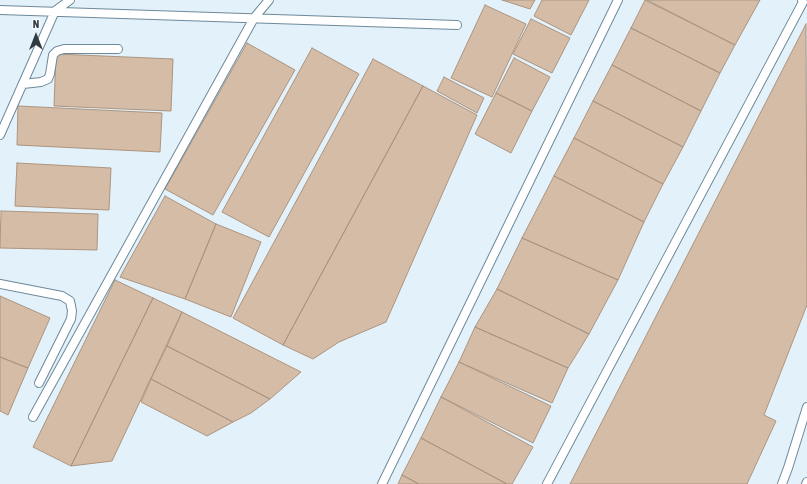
<!DOCTYPE html>
<html>
<head>
<meta charset="utf-8">
<style>
	body { margin:0 }
	#map { position:relative; width:807px; height:484px; overflow:hidden; background:#f5fbff; font-family:"Asap Condensed",sans-serif }
	canvas { display:block }
	.north { position:absolute; left:16px; top:16px; width:40px; height:40px; -webkit-text-stroke:3px #f5fbff; paint-order:stroke; rotate:0deg; font-size:11px; font-weight:700; line-height:16px; text-align:center; color:#2f3b42 }
	.north::after { content:''; display:block; margin:auto; width:14px; height:18px; background:#2f3b42; clip-path:polygon(50% 0,100% 100%,50% 72%,0 100%) }
</style>
</head>
<body>
<div id="map">
<canvas width="807" height="484"></canvas>
<div class="north">N</div>
</div>
<script>
const ctx = document.querySelector('canvas').getContext('2d');
ctx.lineJoin = 'round';
function paint(path, color) {
  ctx.fillStyle = color;
  ctx.fill(path, 'evenodd');
}
function poly(rows) {
  const path = new Path2D();
  for (const r of rows) {
    path.moveTo(r[0], r[1]);
    for (let i = 2; i < r.length; i += 2) path.lineTo(r[i], r[i + 1]);
  }
  return path;
}
function stroke(path, color, width, dash) {
  ctx.strokeStyle = color;
  ctx.lineWidth = width;
  ctx.lineCap = dash ? 'butt' : 'round';
  ctx.setLineDash(dash || []);
  ctx.stroke(path);
}
paint(poly([
	[0,0,807,0,807,484,0,484]
]), '#e3f1fb');
const building = poly([
	[502,0,535,0,530,9,502,0],
	[542,0,589,0,571,35,534,16,542,0],
	[645,0,735,45,720,73,631,28,645,0],
	[647,0,760,0,735,45,647,0],
	[485,5,526,24,492,97,451,78,485,5],
	[531,19,570,38,552,73,513,54,531,19],
	[806,24,807,305,764,415,776,421,747,484,570,484,806,24],
	[631,28,720,73,701,111,612,65,631,28],
	[247,43,295,70,213,215,165,189,247,43],
	[312,48,359,74,269,237,222,212,312,48],
	[56,54,173,59,171,111,54,106,56,54],
	[514,58,550,77,532,111,496,93,514,58],
	[373,59,423,86,283,345,233,318,373,59],
	[612,65,701,111,683,147,593,101,612,65],
	[444,77,484,98,477,113,437,91,444,77],
	[423,86,477,115,386,322,339,342,313,359,283,345,423,86],
	[496,93,532,111,511,153,475,134,496,93],
	[593,101,683,147,663,184,574,138,593,101],
	[18,106,162,113,160,152,17,145,18,106],
	[574,138,663,184,644,222,554,176,574,138],
	[17,163,111,168,109,210,15,206,17,163],
	[554,176,644,222,618,280,522,238,554,176],
	[165,196,216,224,185,299,120,277,165,196],
	[1,211,98,214,97,250,0,248,1,211],
	[216,224,261,242,231,317,185,299,216,224],
	[522,238,618,280,589,334,497,289,522,238],
	[115,280,153,298,71,466,33,447,115,280],
	[497,289,589,334,568,368,475,327,497,289],
	[0,296,50,318,28,368,0,357,0,296],
	[153,298,182,312,112,461,71,466,153,298],
	[182,312,301,372,270,399,167,346,182,312],
	[475,327,568,368,552,403,459,362,475,327],
	[167,346,270,399,251,413,233,422,151,379,167,346],
	[0,357,28,368,8,415,0,411,0,357],
	[459,362,551,406,533,443,441,397,459,362],
	[151,379,233,422,207,436,141,402,151,379],
	[441,397,533,447,512,484,507,484,421,438,441,397],
	[421,438,507,484,419,484,402,475,421,438],
	[402,475,419,484,398,484,402,475]
]);
paint(building, '#d4bca6');
stroke(building, '#ac9580', 1);
const lane = poly([
	[0,10,457,25],
	[23,84,41,82,48,79,50,74,53,55,57,51,64,49,118,49],
	[0,135,55,11,70,0],
	[0,284,62,296,70,301,72,311,71,319,39,383],
	[33,417,254,18,269,0],
	[382,484,618,0],
	[547,484,803,2,802,0],
	[782,484,788,468,807,407],
	[806,484,807,482]
]);
stroke(lane, '#6d899a', 10);
stroke(lane, '#fff', 8);
</script>
</body>
</html>
